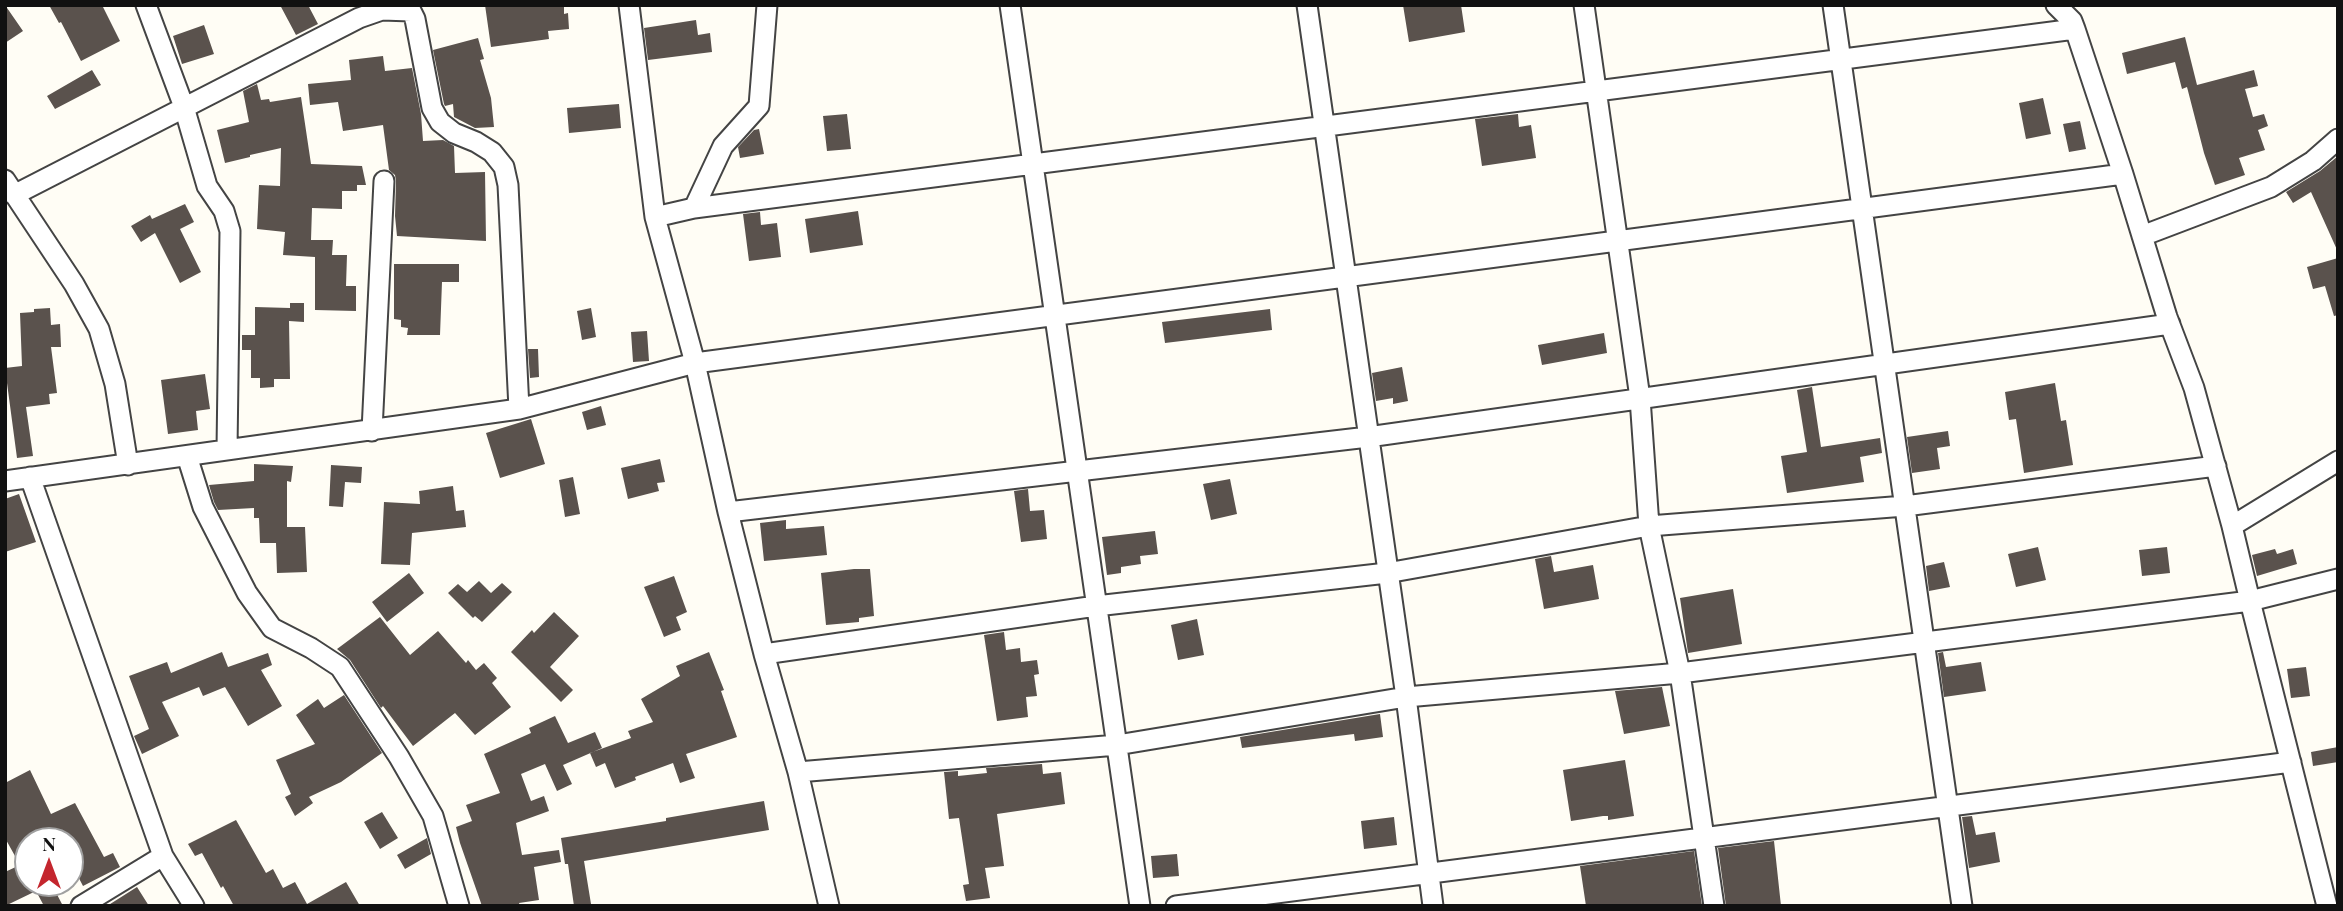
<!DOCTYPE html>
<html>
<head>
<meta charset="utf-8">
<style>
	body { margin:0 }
	#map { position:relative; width:2343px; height:911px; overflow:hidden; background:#fffdf5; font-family:"Playfair Display",serif }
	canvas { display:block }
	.frame { position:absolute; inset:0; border:7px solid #111; pointer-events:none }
	.north { position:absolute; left:14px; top:827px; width:70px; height:70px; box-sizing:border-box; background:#fff; border:2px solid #a0a0a0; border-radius:50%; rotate:0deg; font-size:19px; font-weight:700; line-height:28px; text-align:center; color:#111 }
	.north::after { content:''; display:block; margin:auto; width:24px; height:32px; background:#c4262e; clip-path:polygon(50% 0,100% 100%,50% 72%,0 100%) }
</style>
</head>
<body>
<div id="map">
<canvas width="2343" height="911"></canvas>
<div class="frame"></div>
<div class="north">N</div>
</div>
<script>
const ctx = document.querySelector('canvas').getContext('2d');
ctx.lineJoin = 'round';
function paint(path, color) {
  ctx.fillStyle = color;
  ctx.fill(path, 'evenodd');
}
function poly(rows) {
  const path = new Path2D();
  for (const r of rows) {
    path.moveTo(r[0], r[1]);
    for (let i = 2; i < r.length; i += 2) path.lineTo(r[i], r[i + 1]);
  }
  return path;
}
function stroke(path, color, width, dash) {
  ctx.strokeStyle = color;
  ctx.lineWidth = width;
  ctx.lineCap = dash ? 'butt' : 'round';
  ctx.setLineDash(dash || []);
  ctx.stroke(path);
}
paint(poly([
	[5,5,23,31,5,43],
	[49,5,102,5,120,41,81,61,61,22,59,23],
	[280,5,308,5,318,24,296,35],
	[485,5,564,5,564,14,568,13,569,29,548,31,549,39,491,47],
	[1403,5,1461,5,1465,32,1409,42],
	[696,20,698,35,710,33,712,52,648,60,644,28],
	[204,25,214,54,182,64,173,36],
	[2185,37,2197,85,2254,70,2258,86,2245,89,2253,117,2264,114,2268,126,2258,130,2265,150,2239,158,2245,175,2215,185,2204,153,2187,87,2182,89,2175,62,2127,74,2122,53],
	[478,38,484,59,480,60,491,98,494,127,475,128,454,117,453,104,445,106,444,104,433,50],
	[383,56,385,71,412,68,421,114,423,141,443,140,454,146,455,173,485,172,486,241,397,236,395,216,396,181,395,175,389,170,383,125,343,131,338,102,310,105,308,84,351,80,349,60],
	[92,70,101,85,55,109,47,96],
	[257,84,261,100,269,99,270,102,301,97,311,164,362,166,366,185,357,185,357,191,342,191,342,209,312,208,311,240,333,240,332,255,347,255,346,286,356,286,356,311,315,310,315,257,283,255,285,232,257,229,259,185,280,186,281,148,250,155,250,157,225,163,217,130,249,122,243,91],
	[2043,98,2051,134,2026,139,2019,103],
	[619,104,621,128,569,133,567,108],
	[847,114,851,149,827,151,823,116],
	[1518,114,1519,127,1531,125,1536,158,1482,166,1475,119],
	[2080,121,2086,149,2069,152,2063,124],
	[759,129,764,154,740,158,738,147,754,130],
	[2338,156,2338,252,2311,192,2293,203,2286,192,2320,171],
	[185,204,194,222,180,229,201,272,180,283,155,233,141,242,131,226,150,215,152,219],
	[858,211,863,245,810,253,805,219],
	[760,212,761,225,777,223,781,257,749,261,743,214],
	[2338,258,2338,315,2334,316,2325,286,2313,289,2307,267],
	[394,264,459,264,459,282,442,282,440,335,407,335,408,328,401,327,401,320,394,319],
	[290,303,304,303,304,322,289,321,290,379,274,379,274,387,260,388,260,378,251,378,251,350,242,350,242,335,255,335,255,307,290,308],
	[50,308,51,325,60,324,61,347,51,347,57,393,49,394,50,404,26,407,33,456,17,458,5,368,22,366,20,313,34,312,34,309],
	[591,308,596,337,582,340,577,311],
	[1270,309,1272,330,1165,343,1162,322],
	[647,331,649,361,633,362,631,332],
	[1604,333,1607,353,1542,365,1538,345],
	[528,349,538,349,539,377,530,378],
	[1402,367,1408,401,1393,404,1393,398,1376,401,1372,373],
	[205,374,210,409,196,411,198,430,168,434,161,380],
	[2055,383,2061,421,2066,420,2073,465,2024,473,2016,419,2009,420,2005,392],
	[1812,387,1821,447,1880,438,1882,453,1860,457,1864,482,1787,493,1781,456,1807,452,1797,390],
	[601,406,606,425,587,430,582,412],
	[531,419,545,464,500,478,486,433],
	[1948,431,1950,446,1937,448,1940,469,1912,473,1907,437],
	[660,459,665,482,657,483,659,491,628,499,621,468],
	[254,464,293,466,291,482,287,481,287,527,305,527,307,572,277,573,276,543,260,543,259,518,254,518,254,508,218,510,214,502,209,485,254,481],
	[331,465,362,467,361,483,345,482,343,507,329,506],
	[573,477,580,514,565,517,559,480],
	[1230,479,1237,514,1211,520,1203,484],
	[453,486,456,511,464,510,466,527,412,533,410,565,381,564,384,502,420,504,419,491],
	[1028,489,1030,511,1044,510,1047,539,1021,542,1014,491],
	[19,494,36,542,5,552,5,499],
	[786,520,786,529,824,526,827,555,764,561,760,523],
	[1155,531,1158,554,1140,556,1141,564,1121,567,1121,573,1107,575,1102,537],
	[2038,547,2046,580,2016,587,2008,554],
	[2167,547,2170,573,2142,576,2139,550],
	[2275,549,2277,554,2293,549,2297,564,2257,576,2252,555],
	[1551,556,1554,572,1593,565,1599,599,1544,609,1535,559],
	[1944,562,1950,587,1929,591,1926,566],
	[854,569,870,569,874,616,859,618,859,622,826,625,821,573],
	[409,573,424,593,387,622,372,602],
	[674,576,687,612,676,617,681,630,664,637,644,587],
	[479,581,491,593,502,583,512,592,482,622,475,616,473,618,448,593,458,584,467,592],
	[1733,589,1742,644,1688,653,1680,598],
	[554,612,579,636,550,667,573,690,561,702,511,652,532,630,534,633],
	[380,617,410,655,438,631,466,663,468,660,476,670,484,663,497,678,492,683,511,707,475,735,455,713,413,746,383,706,381,708,350,660,337,649],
	[1197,619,1204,655,1178,660,1171,625],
	[1004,632,1006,650,1020,648,1021,662,1037,660,1039,674,1034,675,1037,696,1026,697,1028,717,997,721,984,635],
	[222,652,228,667,268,653,272,665,261,670,282,706,248,726,225,687,203,696,199,687,162,702,179,736,142,754,134,736,149,729,129,676,167,662,171,673],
	[709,652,724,690,721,691,737,737,686,754,695,778,680,783,673,763,635,777,636,780,615,788,605,763,596,767,590,753,631,738,628,731,653,722,641,699,680,676,676,666],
	[1943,652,1946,667,1981,662,1986,691,1944,697,1938,653],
	[2306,667,2310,696,2291,698,2287,669],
	[1662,687,1670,726,1624,734,1615,691],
	[344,695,382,753,341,782,309,797,313,803,295,816,285,797,291,794,276,760,315,744,296,715,318,699,324,708],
	[1380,714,1383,737,1355,741,1354,734,1242,748,1240,737],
	[555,716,568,743,595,732,602,748,563,765,572,784,557,791,545,764,521,774,531,801,544,796,549,811,516,823,522,855,559,850,561,862,534,867,539,900,519,903,520,906,482,906,460,843,456,827,472,821,466,805,500,793,484,754,531,733,529,728],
	[2338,747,2338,762,2313,766,2311,752],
	[1625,760,1634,816,1608,820,1608,816,1603,816,1571,821,1563,770],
	[1042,764,1043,774,1061,772,1065,804,997,814,1004,866,985,868,990,898,966,901,963,885,969,884,959,818,949,819,944,772,958,771,958,776,987,773,986,768],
	[30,770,51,814,75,803,104,857,113,853,120,867,83,886,70,861,70,841,28,841,28,883,51,883,63,906,44,906,36,891,5,906,5,872,20,865,5,838,5,783],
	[764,801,769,830,584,861,591,904,574,906,568,864,565,864,561,838,666,821,666,818],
	[382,812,398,838,380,849,364,822],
	[1972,816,1976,835,1995,832,2000,862,1969,868,1962,817],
	[1394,817,1397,845,1364,849,1361,821],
	[236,820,266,873,273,869,283,888,295,882,307,904,346,882,360,906,234,906,223,886,221,888,202,853,195,856,188,844],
	[427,838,431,854,405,869,397,855],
	[1774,841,1781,906,1726,906,1718,848],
	[1694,851,1702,906,1586,906,1580,866],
	[1177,854,1179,876,1153,878,1151,856],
	[137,887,149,906,107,906]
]), '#5a524d');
const street = poly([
	[146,5,184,107,207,186,224,211,230,231,227,449],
	[629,5,655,217],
	[767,5,759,106,723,146,694,208,655,217,695,363,728,512,764,654,798,772,829,906],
	[1010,5,1140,906],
	[1307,5,1406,697,1433,906],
	[1584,5,1640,398,1649,526,1680,673,1714,906],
	[1833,5,1962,906],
	[2056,5,2072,21,2075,29,2123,174,2167,317,2194,388,2232,526,2250,601,2327,906],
	[5,180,74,284,99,329,115,384,128,465],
	[14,195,359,18,382,10,411,11,415,19,432,108,440,122,454,133,476,142,492,152,504,167,508,185,519,409],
	[694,208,2075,29],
	[2142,236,2271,187,2313,161,2338,139],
	[372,431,384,181],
	[187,456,203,507,247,593,272,628,311,648,340,667,399,757,433,816,459,906],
	[30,477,163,856],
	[5,481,519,409,695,363,2123,174],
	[728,512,1368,437,2170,324],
	[2232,526,2338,461],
	[764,654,1096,606,1387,573,1649,526,1905,506,2216,466],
	[798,772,1117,745,1406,697,1680,673,2250,601,2338,579],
	[81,906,163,856,194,906],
	[1176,906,2291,762]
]);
stroke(street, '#444', 23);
stroke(street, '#fff', 19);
</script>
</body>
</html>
